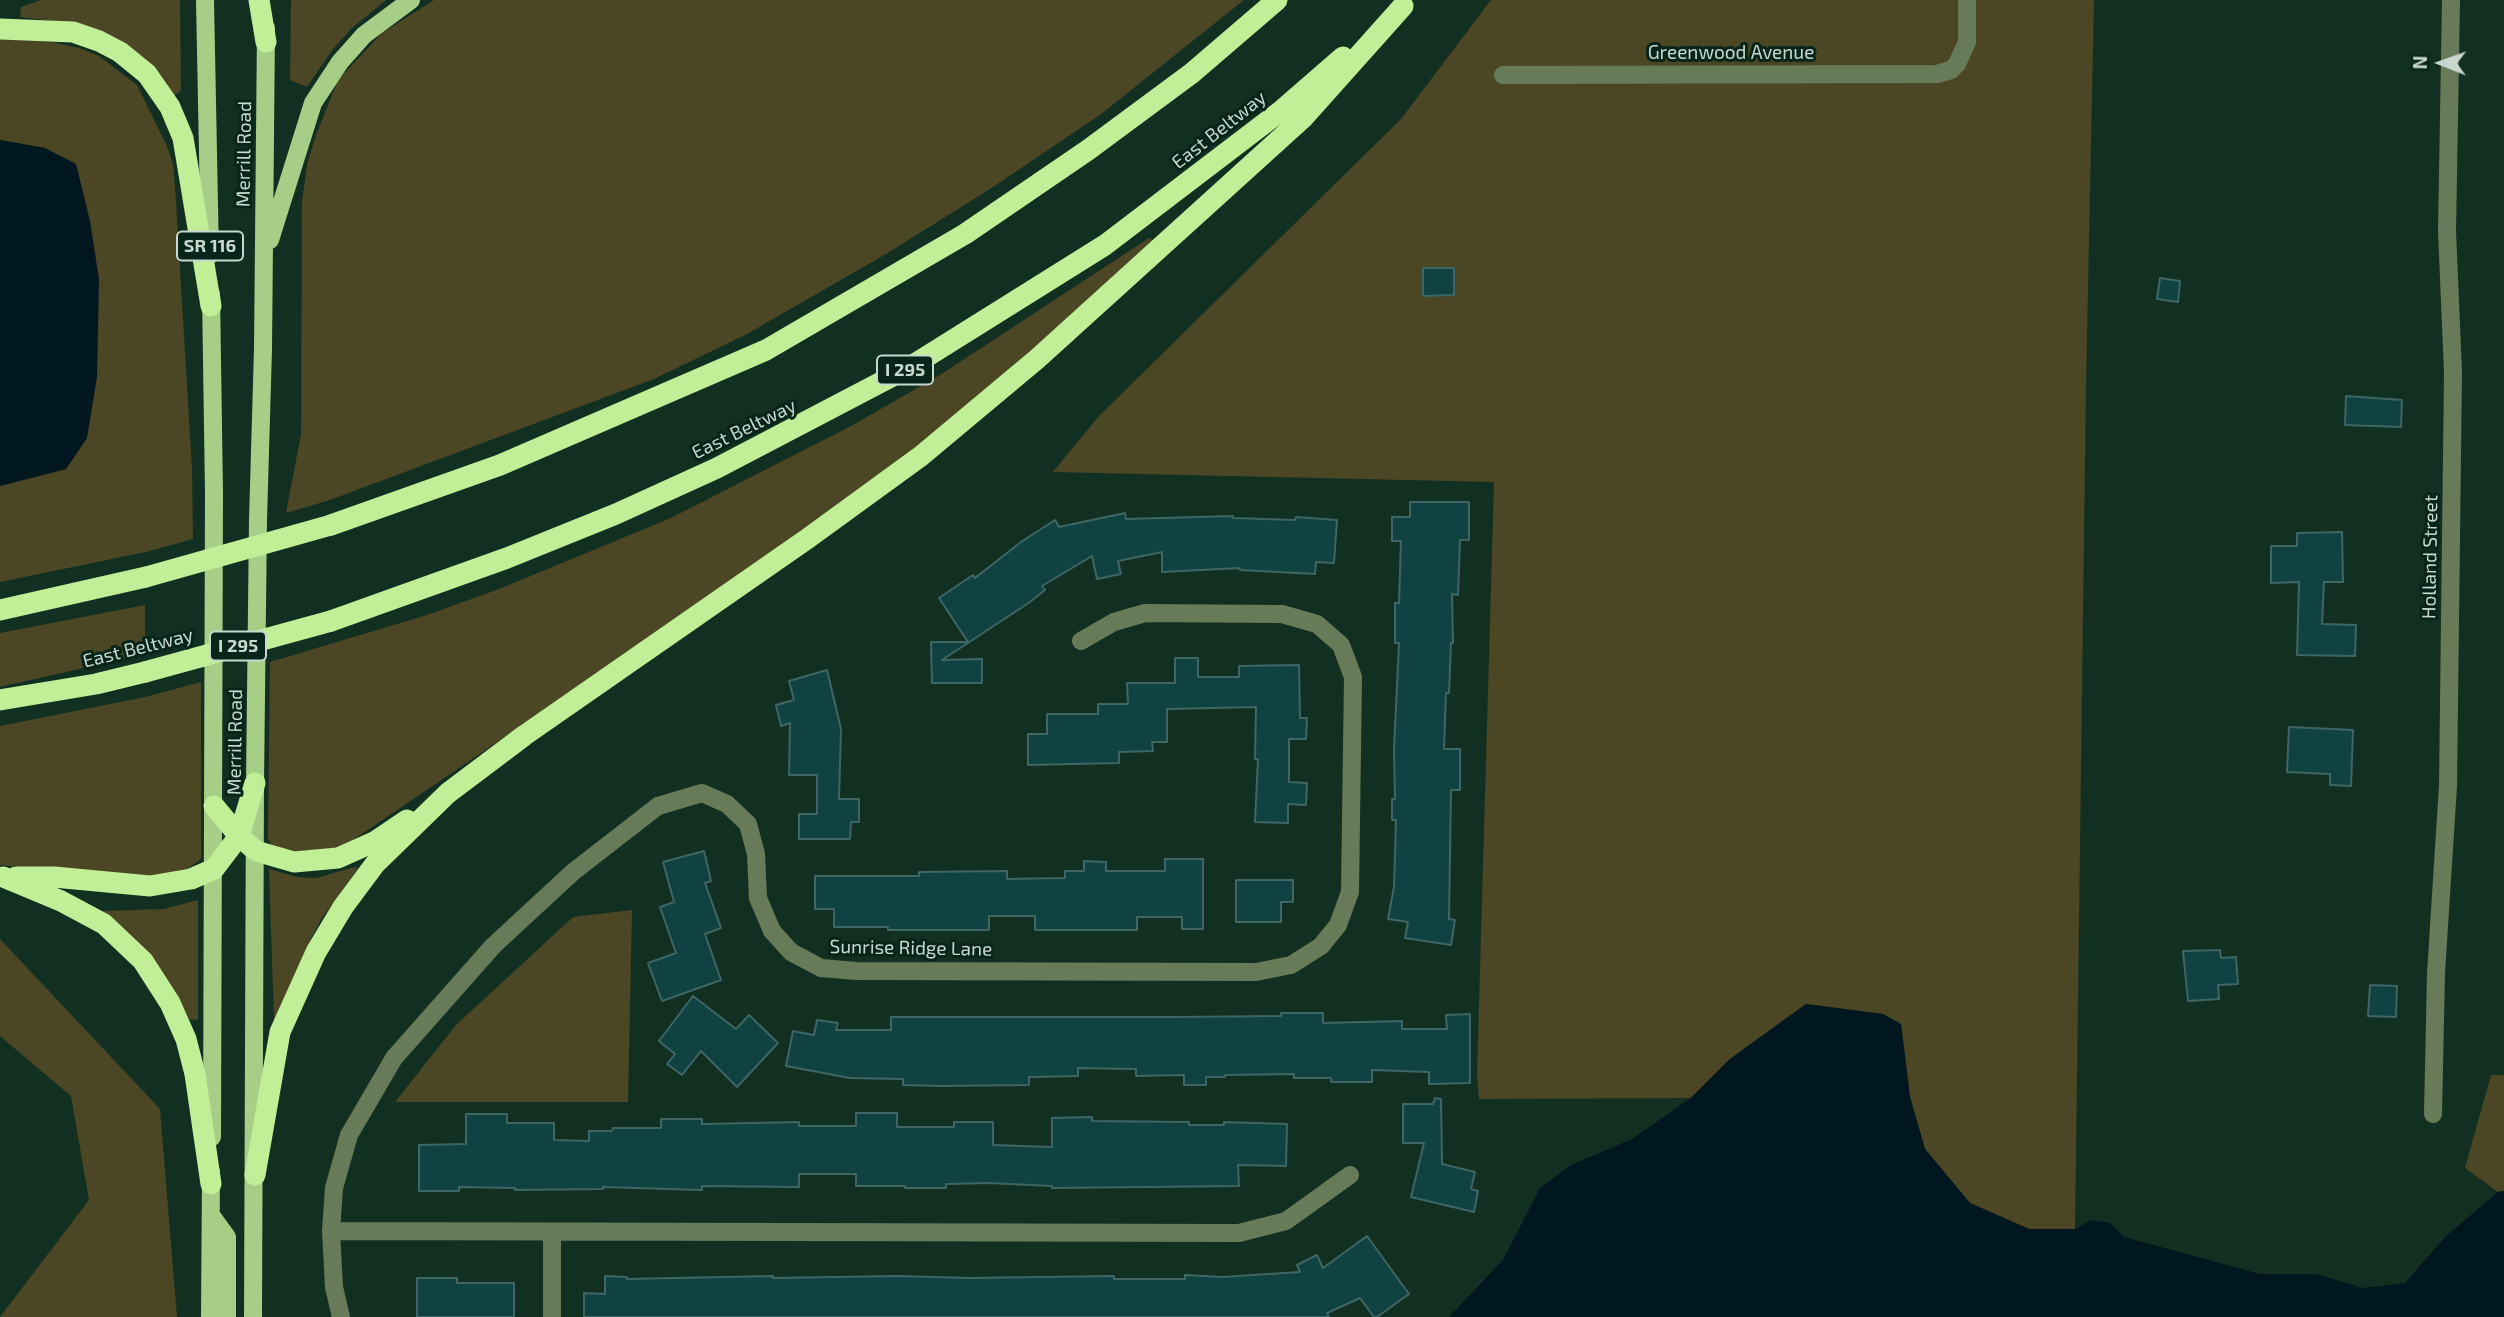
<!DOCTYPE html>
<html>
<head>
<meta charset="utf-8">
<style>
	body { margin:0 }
	#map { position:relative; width:2504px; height:1317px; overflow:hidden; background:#123022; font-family:"Exo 2",sans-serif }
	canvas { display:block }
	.north { position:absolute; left:2406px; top:28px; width:70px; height:70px; -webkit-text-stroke:5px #072619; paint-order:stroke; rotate:271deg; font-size:19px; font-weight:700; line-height:28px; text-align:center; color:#c8d8cf }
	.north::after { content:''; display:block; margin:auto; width:24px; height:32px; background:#c8d8cf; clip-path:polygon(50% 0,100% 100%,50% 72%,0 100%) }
</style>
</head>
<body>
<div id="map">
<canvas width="2504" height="1317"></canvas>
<div class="north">N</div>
</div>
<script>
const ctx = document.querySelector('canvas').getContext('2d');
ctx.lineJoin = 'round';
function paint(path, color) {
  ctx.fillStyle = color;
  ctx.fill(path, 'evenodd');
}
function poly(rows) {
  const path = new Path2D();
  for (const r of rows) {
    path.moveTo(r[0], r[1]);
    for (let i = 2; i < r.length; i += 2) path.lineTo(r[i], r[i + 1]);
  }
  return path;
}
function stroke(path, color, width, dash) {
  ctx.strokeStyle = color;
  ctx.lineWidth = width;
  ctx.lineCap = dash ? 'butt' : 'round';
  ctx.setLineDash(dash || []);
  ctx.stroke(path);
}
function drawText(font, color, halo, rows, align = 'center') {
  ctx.font = font + ' "Exo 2",sans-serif';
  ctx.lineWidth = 6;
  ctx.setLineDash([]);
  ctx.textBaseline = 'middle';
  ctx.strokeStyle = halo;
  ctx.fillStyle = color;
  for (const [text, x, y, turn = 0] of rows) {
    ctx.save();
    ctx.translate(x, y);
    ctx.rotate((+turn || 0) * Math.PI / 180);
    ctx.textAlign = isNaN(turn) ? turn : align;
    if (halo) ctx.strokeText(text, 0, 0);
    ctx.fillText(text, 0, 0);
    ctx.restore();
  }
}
paint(poly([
	[41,0,180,0,181,91,173,96,70,23,20,17,21,7],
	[291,0,386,0,352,28,333,49,307,87,290,80],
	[434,0,1244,0,1100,115,987,191,886,254,747,334,654,379,330,500,286,513,301,434,302,202,307,165,316,135,338,80,382,33],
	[1491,0,2094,0,2086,385,2075,1229,2029,1229,1970,1203,1925,1149,1910,1097,1901,1024,1883,1014,1806,1004,1730,1059,1691,1098,1479,1099,1477,1074,1494,482,1053,472,1098,417,1401,119],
	[0,39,52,42,79,48,99,56,137,85,167,146,173,164,175,186,192,469,193,539,146,552,0,582,0,486,66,469,45,148,0,140],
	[1149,238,1154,241,975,400,863,489,648,640,341,848,288,852,272,845,268,839,270,662,427,615,499,589,671,518,851,426,940,375],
	[145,605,145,654,0,687,0,633],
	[201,682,201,859,186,870,141,879,0,865,0,726,145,697],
	[355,867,358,868,322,918,311,938,274,1021,269,869,297,877,316,878],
	[198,900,198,1020,189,1019,177,995,102,911,164,909],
	[632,910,628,1102,395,1102,456,1025,573,917],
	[0,939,160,1109,177,1317,0,1317,89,1200,71,1096,0,1036],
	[2491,1075,2504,1075,2504,1191,2498,1192,2465,1168]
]), '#4b4624');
paint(poly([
	[0,140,45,148,76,164,90,221,99,279,97,377,87,438,66,469,0,486],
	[1806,1004,1883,1014,1901,1024,1910,1097,1925,1149,1970,1203,2029,1229,2075,1229,2091,1220,2110,1223,2124,1237,2260,1274,2316,1274,2363,1288,2405,1283,2446,1236,2498,1192,2504,1191,2504,1317,1449,1317,1503,1260,1540,1188,1571,1165,1632,1139,1691,1098,1730,1059]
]), '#001720');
const building = poly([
	[1423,268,1454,268,1454,295,1423,296,1423,268],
	[2160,278,2180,281,2178,302,2157,299,2160,278],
	[2346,396,2402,400,2401,427,2345,425,2346,396],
	[1410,502,1469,502,1469,540,1460,540,1458,595,1452,594,1453,643,1451,643,1449,693,1446,693,1444,749,1460,749,1460,790,1451,790,1449,919,1455,920,1451,945,1405,938,1408,922,1388,919,1394,887,1396,820,1392,820,1392,799,1395,799,1394,749,1399,643,1395,643,1395,603,1399,603,1401,541,1392,541,1392,517,1410,517,1410,502],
	[1125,513,1126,519,1233,516,1233,518,1295,520,1296,517,1337,520,1334,563,1316,562,1315,574,1240,570,1240,568,1162,572,1162,552,1118,561,1121,574,1097,579,1092,556,1042,586,1045,590,1030,602,942,660,982,659,982,683,932,683,931,642,968,642,939,598,973,575,975,578,1021,542,1055,520,1059,527,1125,513],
	[2342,532,2343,582,2324,582,2322,624,2356,625,2355,656,2297,655,2299,582,2271,583,2271,546,2297,546,2297,533,2342,532],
	[1175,658,1198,658,1198,677,1239,677,1239,666,1299,665,1300,718,1307,718,1306,739,1289,739,1289,782,1307,783,1306,805,1288,804,1288,823,1255,822,1258,759,1255,759,1256,707,1167,709,1167,742,1152,742,1153,751,1119,752,1119,763,1028,765,1028,734,1047,734,1047,714,1098,714,1098,704,1128,704,1127,683,1175,683,1175,658],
	[827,670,841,729,839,799,859,799,859,822,851,822,850,839,799,839,799,814,817,814,817,775,789,775,790,723,781,726,776,705,794,700,789,681,827,670],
	[2289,727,2353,730,2351,786,2330,785,2330,774,2287,772,2289,727],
	[704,851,711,881,705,883,721,928,705,934,721,980,662,1001,648,963,676,953,660,907,674,902,663,862,704,851],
	[1165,859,1203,859,1203,929,1182,929,1182,917,1137,917,1137,930,1035,930,1035,916,989,916,989,930,888,930,888,927,834,927,834,909,815,909,815,876,919,876,919,872,1007,871,1007,879,1065,878,1065,871,1084,871,1084,861,1106,862,1106,871,1165,871,1165,859],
	[1236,880,1293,880,1293,902,1281,902,1281,922,1236,922,1236,880],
	[2220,950,2221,958,2236,957,2238,984,2218,985,2219,999,2188,1001,2183,951,2220,950],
	[2370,985,2397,986,2396,1017,2368,1016,2370,985],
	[693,996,736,1029,749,1015,778,1043,737,1087,701,1051,682,1075,667,1064,675,1054,659,1041,693,996],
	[1281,1013,1323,1013,1323,1023,1402,1021,1402,1029,1447,1029,1446,1015,1470,1014,1470,1083,1429,1084,1429,1072,1372,1070,1372,1082,1331,1082,1331,1078,1294,1078,1294,1074,1225,1075,1225,1077,1206,1077,1206,1085,1184,1085,1184,1075,1136,1076,1136,1069,1078,1068,1078,1076,1029,1077,1029,1085,941,1086,903,1085,903,1079,850,1078,786,1066,793,1031,814,1035,817,1020,838,1023,836,1030,891,1030,891,1017,1176,1017,1281,1016,1281,1013],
	[1435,1098,1441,1099,1442,1164,1475,1172,1471,1189,1478,1191,1474,1212,1411,1197,1424,1143,1403,1143,1403,1104,1433,1104,1435,1098],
	[856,1113,897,1113,897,1127,954,1127,954,1122,993,1122,993,1145,1052,1147,1052,1118,1092,1117,1092,1121,1189,1122,1189,1125,1224,1125,1224,1122,1287,1124,1286,1166,1238,1165,1239,1186,1052,1188,1052,1186,989,1183,946,1184,946,1188,905,1188,905,1186,856,1186,856,1174,799,1174,799,1187,702,1186,702,1190,603,1187,603,1189,515,1190,515,1188,459,1187,459,1191,419,1191,419,1145,466,1144,466,1114,507,1114,507,1123,554,1123,554,1140,589,1141,589,1131,612,1131,613,1128,661,1128,661,1119,702,1119,702,1124,799,1122,799,1126,856,1126,856,1113],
	[1367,1236,1409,1294,1377,1317,1374,1317,1360,1298,1327,1313,1329,1317,584,1317,584,1293,605,1294,605,1276,627,1277,627,1279,773,1276,773,1278,897,1276,969,1278,1114,1276,1114,1279,1185,1279,1185,1275,1223,1277,1300,1272,1297,1265,1317,1255,1323,1268,1367,1236],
	[417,1278,457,1278,457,1283,514,1283,514,1317,417,1317,417,1278]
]);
paint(building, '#0f4241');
stroke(building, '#3f6664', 2);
stroke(poly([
	[1503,75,1937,74,1951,70,1957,64,1967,42,1967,0],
	[2433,1114,2436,973,2448,786,2453,373,2447,231,2451,0],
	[331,1231,1239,1233,1286,1221,1350,1175],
	[341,1317,334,1287,331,1231,334,1188,349,1135,394,1058,493,946,573,872,658,806,702,793,727,804,748,824,756,854,758,898,772,931,791,952,821,968,856,971,1256,972,1291,965,1321,946,1338,925,1350,892,1353,677,1341,645,1317,624,1282,614,1145,613,1114,622,1081,641],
	[552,1317,552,1233]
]), '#687b59', 18);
stroke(poly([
	[205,0,210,255],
	[270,240,313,103,340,62,364,35,411,0],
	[211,294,214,493,212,1137],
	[211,1215,227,1237,227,1317],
	[210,1317,211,1172],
	[253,1317,255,783,258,520,263,349,266,28]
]), '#a7ce86', 18);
stroke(poly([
	[259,0,266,42],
	[0,29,73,32,99,41,120,52,147,74,170,107,183,138,211,306],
	[331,525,500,465,766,350,965,234,1088,150,1192,73,1277,0],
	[0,610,146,577],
	[331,621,507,558,616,514,717,468,910,367,1105,245,1282,110,1343,57],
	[0,700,96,684,145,672],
	[214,806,239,836,256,851,294,862,338,858,376,841,407,820],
	[3,877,61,901,104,924,143,961,170,1003,186,1039,195,1074,211,1184],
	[16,877,54,877,150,886,191,879,214,869,239,836,255,783],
	[255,1175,280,1032,316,952,343,907,375,864,448,793,525,735,807,539,921,456,1037,359,1303,118,1403,6]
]), '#c0ef97', 21);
stroke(poly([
	[146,577,331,525],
	[145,672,331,621]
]), '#c0ef97', 21);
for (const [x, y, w] of [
	[210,246,66],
	[905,370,56],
	[238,646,56]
]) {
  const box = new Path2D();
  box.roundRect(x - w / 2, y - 14.5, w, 29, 5);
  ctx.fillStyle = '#072619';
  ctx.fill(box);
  stroke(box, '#c8d8cf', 2);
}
drawText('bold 18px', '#c8d8cf', null, [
	["SR 116",210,246],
	["I 295",905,370],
	["I 295",238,646]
]);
drawText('19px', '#c8d8cf', '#072619', [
	["Greenwood Avenue",1731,53],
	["East Beltway",1219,130,-38],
	["Merrill Road",244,154,-89],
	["East Beltway",744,429,-26],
	["Holland Street",2430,557,-89],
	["East Beltway",138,648,-14],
	["Merrill Road",235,742,-89],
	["Sunrise Ridge Lane",911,948,1]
]);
</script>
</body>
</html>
